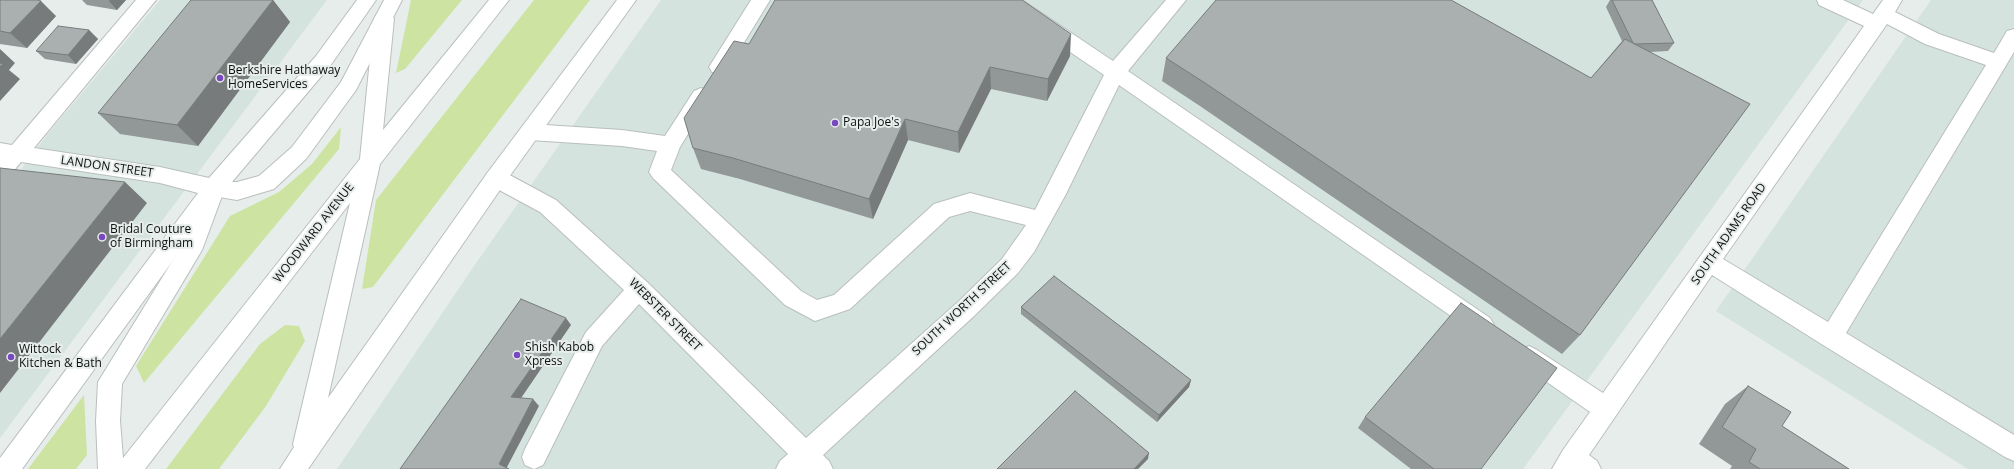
<!DOCTYPE html>
<html>
<head>
<meta charset="utf-8">
<style>
	body { margin:0 }
	canvas { display:block; background:#e7edeb }
</style>
</head>
<body>
<canvas width="2014" height="469"></canvas>
<script>
const ctx = document.querySelector('canvas').getContext('2d');
ctx.lineJoin = 'round';
function paint(path, color) {
  ctx.fillStyle = color;
  ctx.fill(path, 'evenodd');
}
function poly(rows) {
  const path = new Path2D();
  for (const r of rows) {
    path.moveTo(r[0], r[1]);
    for (let i = 2; i < r.length; i += 2) path.lineTo(r[i], r[i + 1]);
  }
  return path;
}
function stroke(path, color, width, dash) {
  ctx.strokeStyle = color;
  ctx.lineWidth = width;
  ctx.lineCap = dash ? 'butt' : 'round';
  ctx.setLineDash(dash || []);
  ctx.stroke(path);
}
function drawText(font, color, halo, rows, align = 'center') {
  ctx.font = font + ' "Open Sans",sans-serif';
  ctx.lineWidth = 4;
  ctx.setLineDash([]);
  ctx.textBaseline = 'middle';
  ctx.strokeStyle = halo;
  ctx.fillStyle = color;
  for (const [text, x, y, turn = 0] of rows) {
    ctx.save();
    ctx.translate(x, y);
    ctx.rotate((+turn || 0) * Math.PI / 180);
    ctx.textAlign = isNaN(turn) ? turn : align;
    if (halo) ctx.strokeText(text, 0, 0);
    ctx.fillText(text, 0, 0);
    ctx.restore();
  }
}
paint(poly([
	[160,0,327,0,0,438,0,179,13,180,47,135],
	[661,0,1863,0,1523,469,337,469,474,266],
	[1931,0,2014,0,2014,469,1968,469,1716,311]
]), '#d4e3de');
paint(poly([
	[411,0,462,0,405,69,396,73],
	[534,0,590,0,373,287,362,289,376,200],
	[341,127,339,149,144,383,136,366,230,216,279,192,312,164],
	[285,325,299,326,305,341,266,406,219,469,166,469,260,344],
	[84,395,87,455,76,469,28,469]
]), '#cde3a2');
const minor = poly([
	[136,0,156,0,34,148,160,167,209,178,316,56,357,0,376,0,330,66,232,182,237,182,259,176,292,147,341,82,384,0,402,0,356,90,306,159,274,189,237,200,219,197,22,469,0,469,0,458,198,193,160,183,21,162,7,179,0,181,0,143,12,145,136,0],
	[751,0,770,0,726,72,719,74,712,72,709,67,751,0],
	[999,0,1022,0,1113,61,1166,0,1186,0,1128,71,1490,318,1494,325,1490,332,1482,335,1474,332,1119,85,1066,194,1034,252,1018,273,974,316,823,455,829,461,833,469,776,469,780,461,788,454,639,304,602,346,543,465,534,469,525,465,522,457,525,449,586,332,624,290,540,212,488,184,485,178,488,172,496,170,504,172,556,200,647,282,806,438,958,302,1002,259,1026,225,970,211,949,217,850,309,815,321,785,305,653,178,649,172,657,151,622,146,530,140,523,138,520,132,523,126,530,124,622,130,665,136,694,91,701,88,708,91,711,96,680,147,671,170,801,291,817,300,834,295,934,204,970,193,1035,210,1104,75,1001,5,999,0],
	[1817,0,1843,0,1873,14,1883,0,1902,0,1895,12,1939,34,1994,53,2007,31,2014,29,2014,52,1846,333,2014,435,2014,461,2005,457,1823,345,1712,275,1589,455,1597,461,1601,469,1552,469,1563,450,1590,412,1521,364,1517,357,1521,350,1529,346,1537,350,1603,393,1864,26,1819,5,1817,0],
	[1887,24,1925,44,1986,65,1828,322,1723,259,1887,24]
]);
const major = poly([
	[489,0,509,0,380,164,328,398,488,172,617,0,636,0,504,184,308,469,280,469,294,447,293,444,350,203,145,469,98,469,96,421,98,382,181,247,206,182,214,179,222,182,225,188,202,250,122,384,120,421,123,458,360,159,374,19,377,14,384,12,391,14,394,19,383,130,489,0]
]);
stroke(minor, '#b9bfbd', 2);
stroke(major, '#b9bfbd', 2);
paint(minor, '#fff');
paint(major, '#fff');
paint(poly([
	[0,0,56,16,27,48,0,44],
	[82,0,126,0,117,10,87,5],
	[273,0,290,22,198,146,120,134,98,113],
	[1610,0,1652,0,1674,43,1668,51,1650,52,1580,335,1562,354,1200,106,1162,81,1166,58,1591,78,1622,41,1606,7],
	[89,30,98,39,76,64,45,59,36,51],
	[749,44,1070,56,1047,101,991,89,959,153,908,140,873,219,740,179,701,169,693,148],
	[1021,307,1191,380,1189,387,1157,422,1021,314],
	[1748,386,1782,426,1849,469,1730,469,1732,466,1699,444,1725,404],
	[1365,417,1481,469,1411,469,1358,428]
]), '#929797');
paint(poly([
	[110,0,126,0,117,10,109,1],
	[273,0,290,22,198,146,177,125],
	[41,1,56,16,27,48,10,33],
	[89,30,98,39,76,64,68,55],
	[1071,34,1070,56,1047,101,1048,79],
	[0,49,15,63,9,70,20,79,0,101],
	[990,67,991,89,959,153,958,132],
	[905,119,908,140,873,219,869,199],
	[125,182,147,203,0,393,0,339],
	[566,318,571,325,517,404,511,397],
	[1191,380,1189,387,1157,422,1159,415],
	[533,399,539,406,506,469,499,464],
	[1149,453,1148,459,1138,469,1134,469]
]), '#777b7b');
const building = poly([
	[0,0,37,0,41,1,10,33,0,31,0,0],
	[191,0,273,0,177,125,98,113,191,0],
	[775,0,1022,0,1071,34,1048,79,990,67,958,132,905,119,869,199,733,158,693,148,684,118,734,41,749,44,775,0],
	[1216,0,1451,0,1591,78,1625,39,1750,104,1580,335,1205,83,1166,58,1216,0],
	[1612,0,1652,0,1674,43,1635,44,1633,43,1612,0],
	[58,26,89,30,68,55,36,51,58,26],
	[0,63,3,64,0,67,0,63],
	[0,168,125,182,0,339,0,168],
	[1054,276,1191,380,1159,415,1021,307,1054,276],
	[521,299,566,318,511,397,533,399,499,464,509,469,400,469,521,299],
	[1461,303,1557,368,1481,469,1434,469,1365,417,1461,303],
	[1748,386,1791,412,1782,426,1849,469,1760,469,1749,462,1756,449,1722,427,1748,386],
	[1075,391,1149,453,1134,469,997,469,1075,391]
]);
paint(building, '#aab0b0');
stroke(building, '#777b7b', 1);
for (const [x, y, r, color] of [
	[220,78,4,"#7947bf"],
	[835,123,4,"#7947bf"],
	[102,237,4,"#7947bf"],
	[517,355,4,"#7947bf"],
	[11,357,4,"#7947bf"]
]) {
  const dot = new Path2D();
  dot.arc(x, y, r, 0, 2 * Math.PI);
  ctx.fillStyle = color;
  ctx.fill(dot);
  stroke(dot, '#e7edeb', 1.5);
}
drawText('12px', '#0d0f0f', '#e7edeb', [
	["Berkshire Hathaway",228,71],
	["HomeServices",228,85],
	["Papa Joe's",843,123],
	["Bridal Couture",110,230],
	["of Birmingham",110,244],
	["Shish Kabob",525,348],
	["Xpress",525,362],
	["Wittock",19,350],
	["Kitchen & Bath",19,364]
], 'left');
drawText('12px', '#0d0f0f', '#e7edeb', [
	["LANDON STREET",107,167,8],
	["WOODWARD AVENUE",314,233,-52],
	["SOUTH ADAMS ROAD",1729,234,-55],
	["SOUTH WORTH STREET",962,309,-43],
	["WEBSTER STREET",665,315,45]
]);
</script>
</body>
</html>
